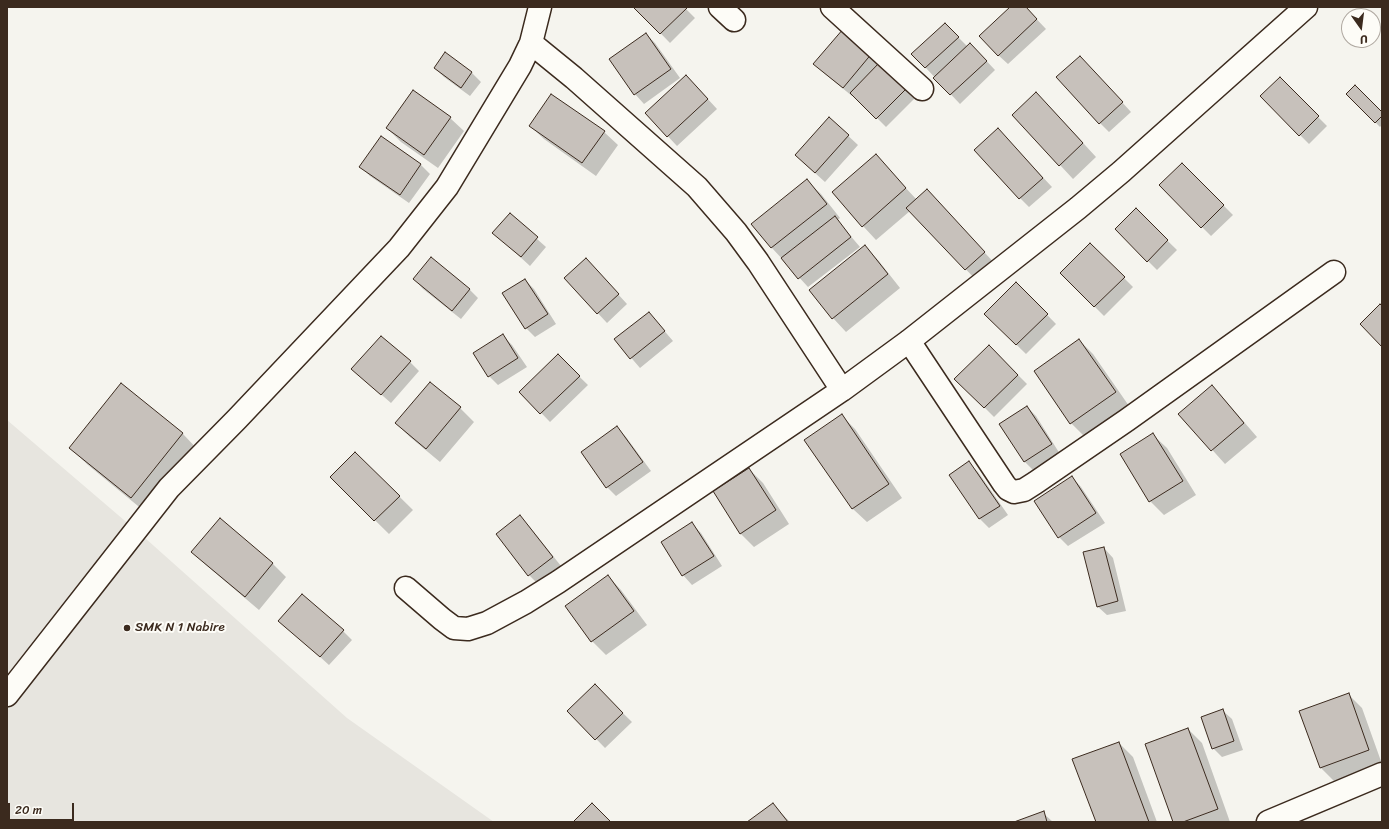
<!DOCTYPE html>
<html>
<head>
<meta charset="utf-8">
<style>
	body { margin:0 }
	#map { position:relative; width:1389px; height:829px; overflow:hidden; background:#f5f4ee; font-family:Sriracha,sans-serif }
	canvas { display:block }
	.frame { position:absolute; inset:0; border:8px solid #3b2a1e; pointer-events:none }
	.north { position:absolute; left:1341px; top:8px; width:40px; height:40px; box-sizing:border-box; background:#fdfcf7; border:1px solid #afa8a0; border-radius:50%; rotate:166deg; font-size:11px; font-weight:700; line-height:16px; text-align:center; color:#3b2a1e }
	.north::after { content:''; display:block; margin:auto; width:14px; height:18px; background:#3b2a1e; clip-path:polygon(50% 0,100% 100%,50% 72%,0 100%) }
	.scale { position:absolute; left:8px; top:803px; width:66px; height:18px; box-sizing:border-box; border:2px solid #3b2a1e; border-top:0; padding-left:5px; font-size:12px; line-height:14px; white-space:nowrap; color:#3b2a1e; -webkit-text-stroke:3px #fdfcf7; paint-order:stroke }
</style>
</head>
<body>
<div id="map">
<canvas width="1389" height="829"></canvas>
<div class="frame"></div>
<div class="north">U</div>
<div class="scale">20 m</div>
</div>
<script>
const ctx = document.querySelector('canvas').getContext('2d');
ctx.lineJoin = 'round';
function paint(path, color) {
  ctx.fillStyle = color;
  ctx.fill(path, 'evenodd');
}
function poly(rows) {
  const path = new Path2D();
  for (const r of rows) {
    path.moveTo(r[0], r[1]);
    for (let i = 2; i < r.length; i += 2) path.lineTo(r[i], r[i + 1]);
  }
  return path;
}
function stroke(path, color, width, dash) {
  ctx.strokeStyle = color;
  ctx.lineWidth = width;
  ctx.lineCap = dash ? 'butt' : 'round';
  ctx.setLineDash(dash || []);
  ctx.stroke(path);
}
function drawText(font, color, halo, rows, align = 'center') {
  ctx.font = font + ' Sriracha,sans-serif';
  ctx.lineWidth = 4;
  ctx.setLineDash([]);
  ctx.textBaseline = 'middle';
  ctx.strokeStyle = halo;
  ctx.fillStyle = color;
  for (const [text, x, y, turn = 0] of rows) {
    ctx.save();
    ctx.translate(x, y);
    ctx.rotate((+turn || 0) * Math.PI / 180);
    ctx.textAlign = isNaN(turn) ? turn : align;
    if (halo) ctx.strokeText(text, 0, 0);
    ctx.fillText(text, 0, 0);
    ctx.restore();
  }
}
paint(poly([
	[7,420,145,538,347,718,494,822,7,822]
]), '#e7e5df');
paint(poly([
	[635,7,684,7,695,18,670,43],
	[1012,7,1025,7,1046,29,1008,64,998,55],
	[844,29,916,97,886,127,854,95,852,96,824,73,815,64],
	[954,33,968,47,980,54,995,70,960,104,925,67],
	[646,34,655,43,680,78,644,104,635,94,610,60],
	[445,54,472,73,481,82,470,96,444,77,435,68],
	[1089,66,1131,112,1109,132,1100,123],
	[1280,79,1327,126,1309,144,1261,96],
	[695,85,717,109,677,146,646,113],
	[1347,94,1382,113,1382,125,1380,127],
	[1050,107,1096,157,1073,179,1060,165],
	[450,118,464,131,438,168,401,142,387,128],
	[829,118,858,145,825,182,805,164],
	[530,126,604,132,618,145,596,176,544,139],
	[381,138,421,165,430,174,409,203,370,176,361,167],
	[1007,139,1052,187,1029,207,1020,198],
	[876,156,917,200,940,204,997,266,979,283,910,211,876,240,863,226],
	[1182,164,1233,215,1211,236,1160,185],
	[807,181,821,194,840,218,837,220,860,247,808,287,772,248,753,224],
	[1136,210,1177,250,1157,270,1116,229],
	[510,215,546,247,530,266,494,233],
	[1090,244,1133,287,1104,316,1061,273],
	[865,247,878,260,900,288,846,332,833,318],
	[595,269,627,304,607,323,565,278],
	[414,279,469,289,478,298,461,319,423,289],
	[525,280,534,289,556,324,535,337,526,328],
	[1016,283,1056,324,1026,354,985,314],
	[649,313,673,341,640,368,615,339],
	[503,336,512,345,527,367,498,385,489,376],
	[1079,340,1093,354,1129,406,1085,437,1071,423],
	[989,346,1027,384,994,417,956,379],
	[558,356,588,385,550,422,521,392],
	[410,362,419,371,391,403,352,369],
	[430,383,460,408,474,422,440,462,410,437,396,423],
	[121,384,183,434,200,452,149,515,88,465,70,448],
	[1212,386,1225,400,1257,437,1225,464,1180,414],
	[1027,407,1036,416,1060,454,1034,471,1025,462,1000,424],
	[842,416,855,429,902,498,867,522,853,509,806,440],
	[617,428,626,437,651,471,616,496,607,487],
	[1153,435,1167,448,1196,495,1164,515,1150,501],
	[355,453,413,510,389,534,331,477],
	[969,463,978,472,1008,515,989,528,980,519,950,475],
	[749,469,763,483,789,524,754,547,740,533],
	[1072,477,1081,487,1105,523,1068,546,1059,537],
	[520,517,529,526,561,566,538,584,529,575],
	[220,519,273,564,286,577,259,610,206,565,192,552],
	[692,524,701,533,722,566,692,585,683,575],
	[1104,548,1113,558,1126,611,1107,615,1097,606],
	[608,576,621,590,647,625,606,655,592,641,566,606],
	[280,621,343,631,352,640,329,665],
	[595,686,632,722,605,748,569,711],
	[1348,694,1362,708,1382,764,1334,781,1321,768],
	[1222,710,1232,719,1243,750,1222,757,1213,748],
	[1188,729,1202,743,1230,822,1174,822],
	[1119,743,1133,757,1157,822,1097,822],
	[772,804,790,822,749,822],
	[1043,813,1053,822,1017,822]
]), '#0003');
const building = poly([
	[633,7,686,7,687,8,660,34,633,7],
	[1010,7,1026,7,1037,19,998,56,979,36,1010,7],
	[945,23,959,37,925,68,911,54,945,23],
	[844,28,873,52,843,88,813,64,844,28],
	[646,33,671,69,634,95,609,59,646,33],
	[970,43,987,61,950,95,933,78,970,43],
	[445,52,472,72,461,88,434,68,445,52],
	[1080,56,1123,102,1099,124,1056,77,1080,56],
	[881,61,908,87,876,119,850,93,881,61],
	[686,75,708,99,667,137,645,113,686,75],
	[1280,77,1319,116,1299,136,1260,96,1280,77],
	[1355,85,1382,112,1382,116,1375,123,1346,94,1355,85],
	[413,90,451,117,424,155,386,128,413,90],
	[1036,92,1083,143,1059,166,1012,115,1036,92],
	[551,94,605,131,582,163,529,126,551,94],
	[829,117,849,135,815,173,795,155,829,117],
	[998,128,1043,178,1019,199,974,150,998,128],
	[381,136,421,164,400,195,359,167,381,136],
	[876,154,906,188,862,227,832,192,876,154],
	[1182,163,1224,205,1201,228,1159,185,1182,163],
	[807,179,827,204,771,248,751,224,807,179],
	[927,189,985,252,965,270,906,208,927,189],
	[1136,208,1168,240,1147,262,1115,229,1136,208],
	[510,213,538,237,521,257,492,233,510,213],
	[835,216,851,237,798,279,781,258,835,216],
	[1090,243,1125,277,1094,307,1060,273,1090,243],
	[865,245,888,274,832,319,809,290,865,245],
	[431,257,470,289,452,311,413,279,431,257],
	[586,258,619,294,597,314,564,278,586,258],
	[525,279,548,314,525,329,502,293,525,279],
	[1016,282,1048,314,1016,345,984,314,1016,282],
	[1380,304,1382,306,1382,347,1360,324,1380,304],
	[649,312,665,331,630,359,614,339,649,312],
	[503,334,518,358,488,377,473,353,503,334],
	[381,336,411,361,381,395,351,369,381,336],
	[1079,339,1116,392,1070,424,1034,371,1079,339],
	[989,345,1018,375,984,408,954,379,989,345],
	[558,354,580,376,540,414,519,392,558,354],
	[430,382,461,407,426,449,395,423,430,382],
	[121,383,183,433,131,498,69,448,121,383],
	[1212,385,1244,423,1211,451,1178,414,1212,385],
	[1027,406,1052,444,1024,462,999,424,1027,406],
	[842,414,889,484,852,509,804,440,842,414],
	[617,426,643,462,606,488,581,452,617,426],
	[1153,433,1183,481,1149,502,1120,454,1153,433],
	[355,452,400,496,374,521,330,477,355,452],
	[969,461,1000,506,979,519,949,475,969,461],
	[749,468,776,510,740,534,713,491,749,468],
	[1072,476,1096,513,1058,538,1034,501,1072,476],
	[520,515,553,557,528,576,496,534,520,515],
	[220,518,273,563,245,597,191,552,220,518],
	[692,522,714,556,682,576,661,542,692,522],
	[1104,547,1118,601,1097,607,1083,552,1104,547],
	[608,575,634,611,591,642,565,606,608,575],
	[302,594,344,630,320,657,278,621,302,594],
	[595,684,623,713,595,740,567,711,595,684],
	[1349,693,1369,750,1320,768,1299,711,1349,693],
	[1223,709,1234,741,1212,749,1201,717,1223,709],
	[1188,728,1218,809,1183,822,1173,822,1145,744,1188,728],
	[1119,742,1149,822,1096,822,1072,759,1119,742],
	[592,803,611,822,573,822,592,803],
	[773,803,788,822,747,822,773,803],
	[1044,811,1047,822,1014,822,1044,811]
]);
paint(building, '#c7c1bb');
stroke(building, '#3b2a1e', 1);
const minor = poly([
	[720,7,734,20],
	[832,7,922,89],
	[531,43,574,78,697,187,736,232,758,262,842,390,909,341,1078,208,1121,172,1306,7],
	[909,341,1004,484,1008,489,1014,492,1024,490,1035,483,1127,420,1334,272],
	[406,588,442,619,454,628,468,629,487,623,526,602,558,582,842,390],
	[7,695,169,488,237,419,399,248,447,187,520,66,531,43,540,7],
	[1268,822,1382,774]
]);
stroke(minor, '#3b2a1e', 25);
stroke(minor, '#fdfcf7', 22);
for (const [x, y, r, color] of [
	[127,628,4,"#3b2a1e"]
]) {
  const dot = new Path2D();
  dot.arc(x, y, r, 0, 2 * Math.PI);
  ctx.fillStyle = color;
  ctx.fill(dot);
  stroke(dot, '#fdfcf7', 1.5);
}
drawText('13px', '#3b2a1e', '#fdfcf7', [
	["SMK N 1 Nabire",135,628]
], 'left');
</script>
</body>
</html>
